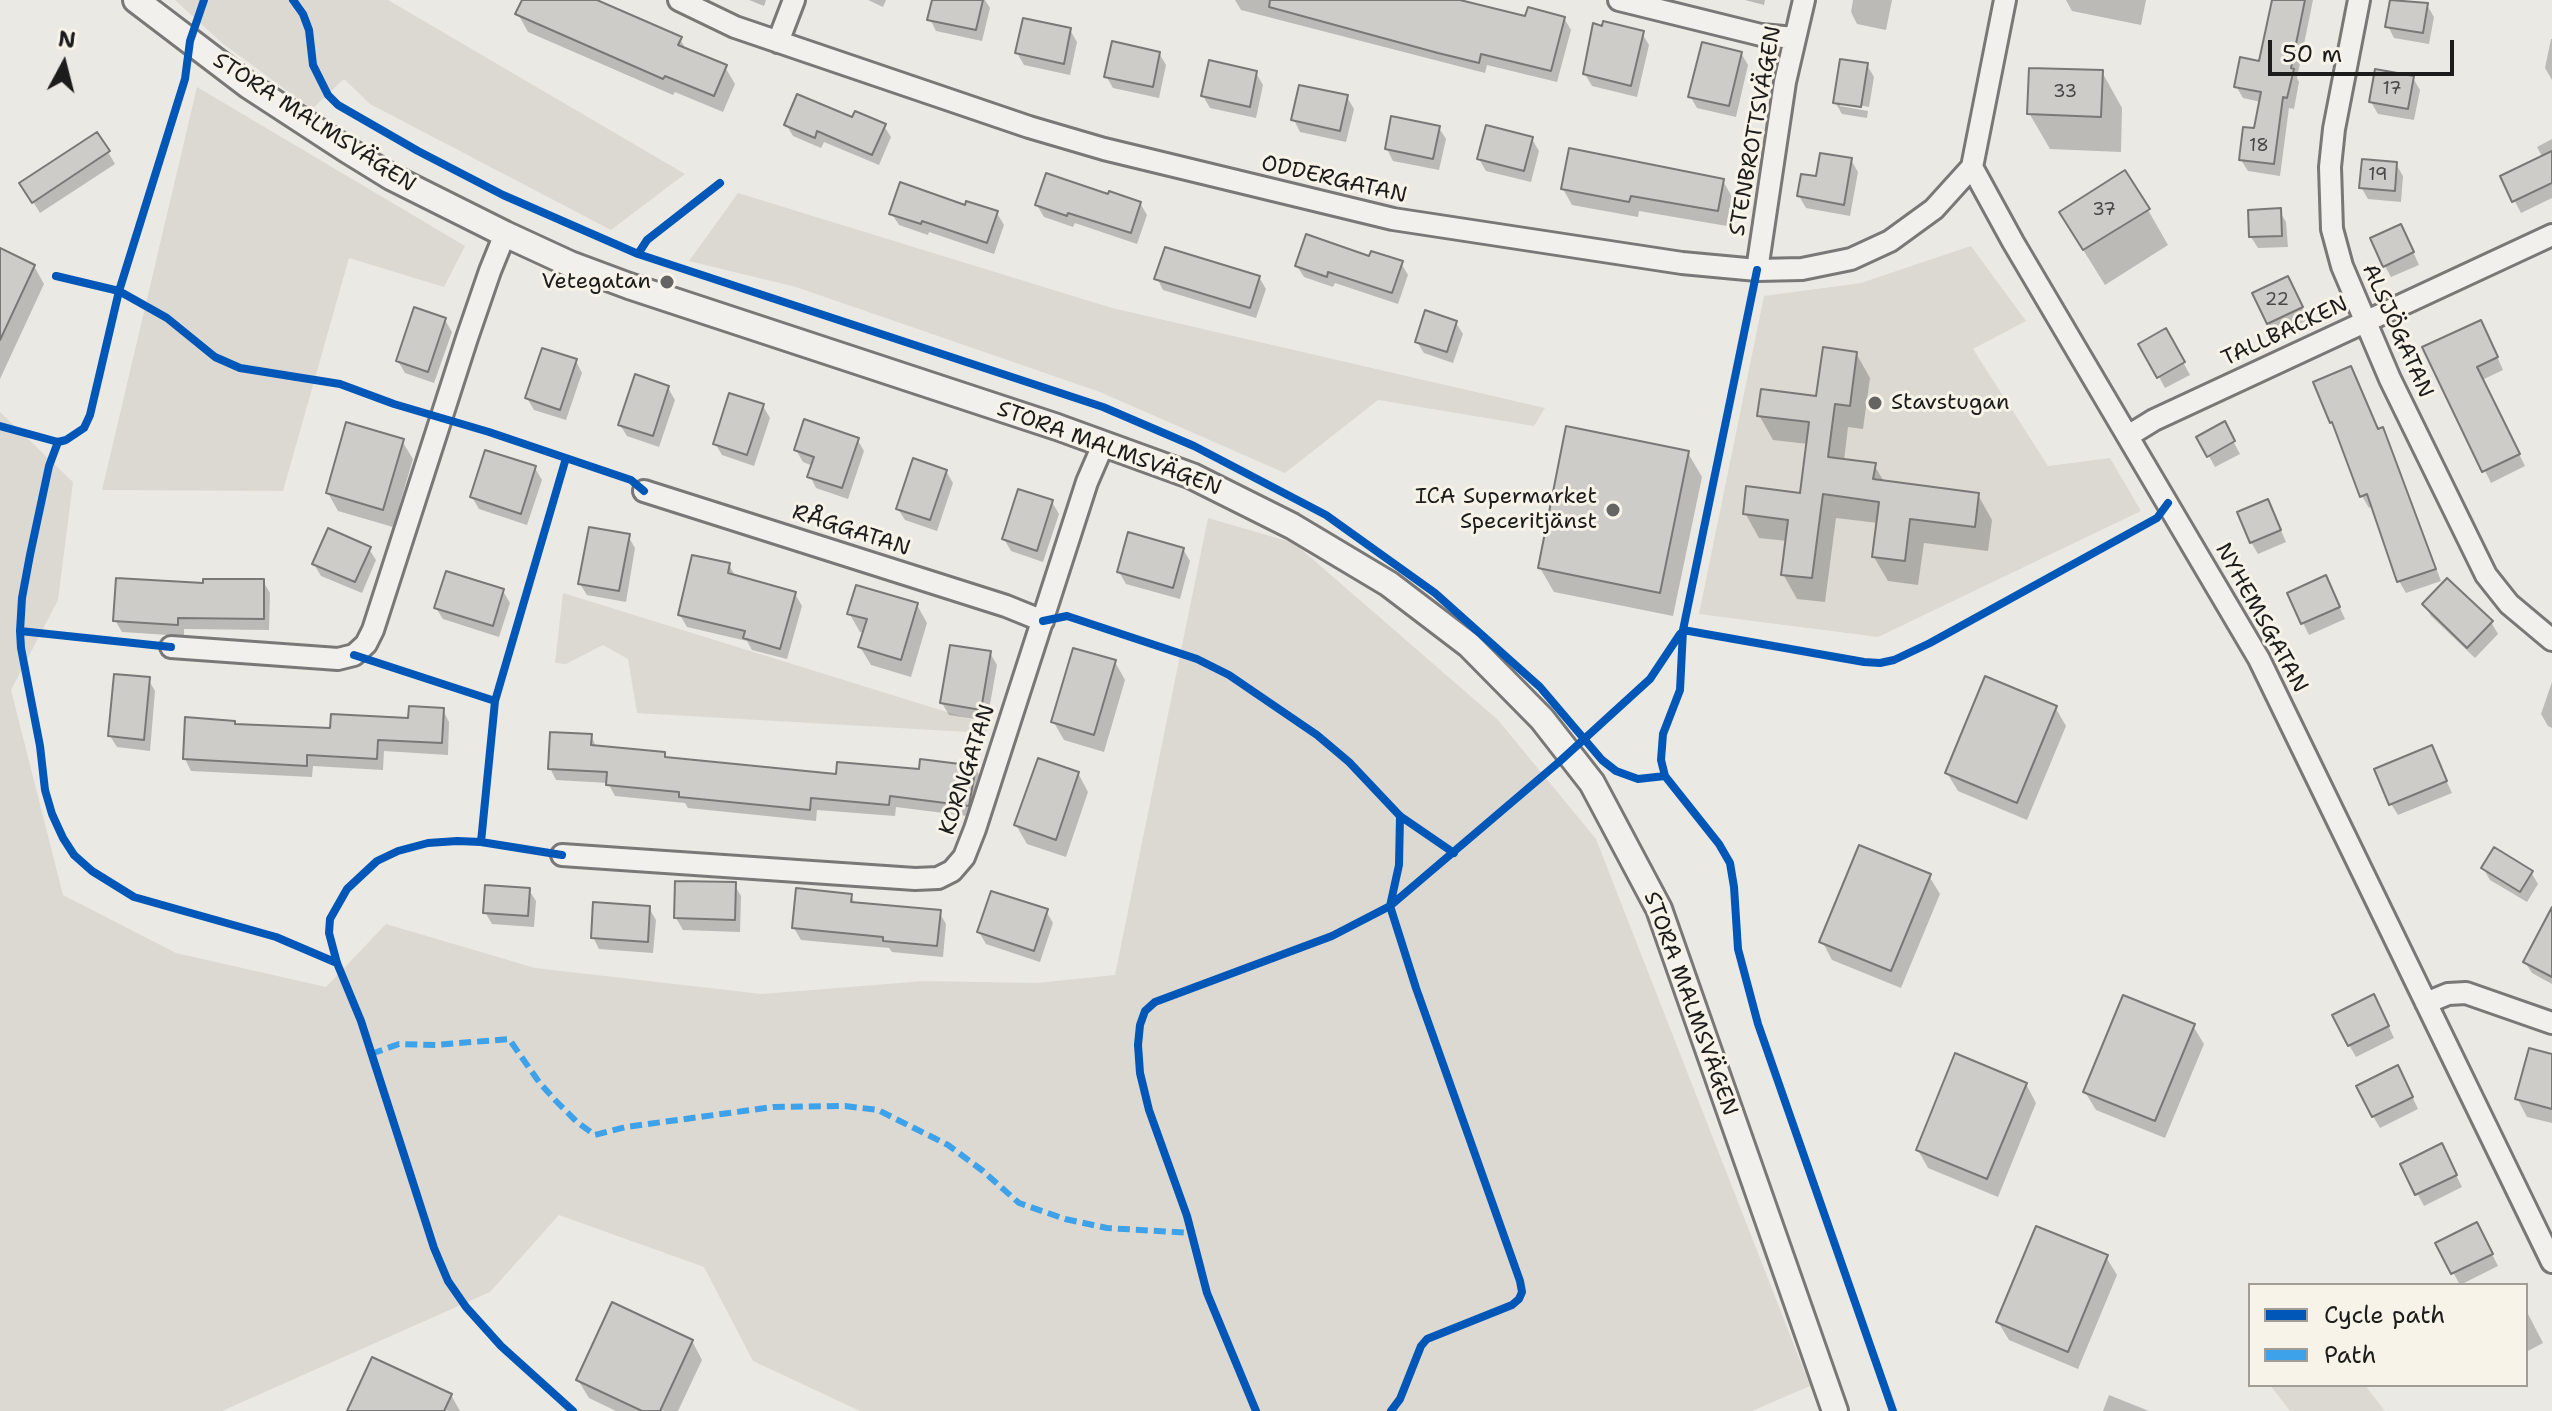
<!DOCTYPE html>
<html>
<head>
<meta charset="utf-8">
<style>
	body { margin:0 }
	#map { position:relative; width:2552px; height:1411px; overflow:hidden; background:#eae9e4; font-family:"Shantell Sans",sans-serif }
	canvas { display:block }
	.legend { position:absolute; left:2248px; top:1283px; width:280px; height:104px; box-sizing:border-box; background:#f7f3e8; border:2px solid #9f9d96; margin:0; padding:10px 14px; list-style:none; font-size:24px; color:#1c1c1c }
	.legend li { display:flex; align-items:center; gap:16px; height:40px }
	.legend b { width:40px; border:2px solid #9f9d96 }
	.north { position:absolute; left:24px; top:24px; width:80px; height:80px; -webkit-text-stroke:6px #f7f3e8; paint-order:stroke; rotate:7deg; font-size:22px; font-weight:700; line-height:32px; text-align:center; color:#1c1c1c }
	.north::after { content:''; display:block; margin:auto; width:28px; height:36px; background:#1c1c1c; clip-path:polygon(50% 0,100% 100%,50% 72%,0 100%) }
	.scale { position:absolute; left:2268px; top:40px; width:186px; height:36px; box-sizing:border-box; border:4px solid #1c1c1c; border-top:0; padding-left:10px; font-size:24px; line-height:28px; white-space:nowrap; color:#1c1c1c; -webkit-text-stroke:6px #f7f3e8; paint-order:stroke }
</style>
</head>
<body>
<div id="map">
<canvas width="2552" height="1411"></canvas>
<ul class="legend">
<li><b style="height:10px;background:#0057b8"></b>Cycle path</li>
<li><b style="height:10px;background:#3da2ea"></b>Path</li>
</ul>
<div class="north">N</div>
<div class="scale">50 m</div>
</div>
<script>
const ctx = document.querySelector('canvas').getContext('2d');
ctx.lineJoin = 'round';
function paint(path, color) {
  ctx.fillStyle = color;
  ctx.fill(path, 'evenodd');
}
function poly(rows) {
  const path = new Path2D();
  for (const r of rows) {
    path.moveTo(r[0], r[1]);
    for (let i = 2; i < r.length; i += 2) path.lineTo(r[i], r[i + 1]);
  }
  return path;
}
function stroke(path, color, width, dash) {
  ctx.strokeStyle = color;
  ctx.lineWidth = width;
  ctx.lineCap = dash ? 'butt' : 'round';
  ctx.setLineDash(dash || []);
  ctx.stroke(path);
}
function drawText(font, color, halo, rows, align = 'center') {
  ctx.font = font + ' "Shantell Sans",sans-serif';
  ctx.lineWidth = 6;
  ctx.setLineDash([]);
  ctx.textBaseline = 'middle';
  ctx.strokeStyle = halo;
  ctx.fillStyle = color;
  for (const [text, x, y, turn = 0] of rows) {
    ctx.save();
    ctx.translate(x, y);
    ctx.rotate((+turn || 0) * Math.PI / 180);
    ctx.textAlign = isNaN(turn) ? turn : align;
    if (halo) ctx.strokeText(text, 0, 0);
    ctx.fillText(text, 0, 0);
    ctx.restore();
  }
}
paint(poly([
	[175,0,388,0,685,174,611,230,370,104,344,79,312,109,222,43],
	[197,87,465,246,444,287,349,258,283,491,102,490],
	[738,193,1112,308,1545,408,1534,426,1378,400,1285,473,1100,392,796,287,689,261],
	[1971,246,2026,321,1973,349,2048,466,2110,458,2141,511,1878,637,1699,614,1764,296,1861,283],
	[0,412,73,482,58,600,11,690,63,895,176,953,326,987,386,924,535,968,762,994,924,981,1036,983,1115,975,1208,518,1294,543,1498,720,1596,839,1810,1386,1752,1411,860,1411,753,1361,704,1267,559,1215,490,1292,222,1411,0,1411],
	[563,593,989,725,986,733,637,713,628,659,603,645,566,664,555,663],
	[2270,1385,2365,1385,2385,1411,2290,1411]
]), '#dbd9d2');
paint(poly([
	[524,0,592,0,680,39,687,51,725,67,735,84,723,112,675,92,673,95,528,32,518,14],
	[749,0,766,0,764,6],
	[868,0,886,0,883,7],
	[934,0,985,0,990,8,982,41,936,31,930,19],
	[1235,0,1454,0,1527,19,1564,18,1571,30,1557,82,1487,65,1485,73,1241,10],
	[1745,0,1765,0,1764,5],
	[1853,0,1892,0,1886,30,1857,24,1851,12],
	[2066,0,2146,0,2141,25,2072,11],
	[2274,0,2313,0,2297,78,2299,82,2294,109,2289,108,2280,176,2248,171,2241,160,2255,131,2261,102,2243,98,2236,86,2260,64],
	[2392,0,2427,5,2434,17,2429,44,2394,38,2388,26],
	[1070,30,1077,42,1070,75,1024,65,1017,53],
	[1642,33,1649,45,1637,97,1592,86,1585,74],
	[2551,39,2552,39,2552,80,2545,68],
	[1159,53,1166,65,1159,98,1113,88,1106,76],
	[1741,53,1748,65,1736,117,1697,108,1690,96],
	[1867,65,1874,77,1869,107,1840,102,1840,106,1868,111,1867,118,1842,114,1835,102],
	[2102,72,2122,108,2121,152,2050,149,2029,113],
	[1256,73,1263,85,1256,118,1210,108,1203,96],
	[2413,78,2420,90,2414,120,2378,114,2371,102],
	[1347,97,1354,109,1346,142,1300,132,1294,120],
	[853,120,884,126,891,137,879,165,824,142,821,148,793,136,786,124],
	[1439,128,1446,139,1439,170,1393,161,1387,149],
	[1532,139,1539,151,1531,182,1486,171,1479,159],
	[2552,139,2552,198,2521,213,2502,177,2543,158,2537,147],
	[108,152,115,164,40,213,29,195],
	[1851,160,1858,172,1850,216,1806,208,1799,196],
	[2396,164,2403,176,2401,202,2368,199,2361,187],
	[1723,181,1732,197,1727,226,1639,211,1638,217,1572,205,1563,189],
	[1140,203,1147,215,1137,244,1075,223,1073,227,1044,217,1037,205],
	[966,207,997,213,1004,225,994,254,929,232,928,235,899,225,892,214],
	[2148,210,2168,245,2105,285,2082,248],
	[2279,210,2286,222,2288,247,2258,248,2251,237],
	[2407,238,2419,265,2391,277,2385,266],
	[0,250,34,266,44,284,0,379],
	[1371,258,1401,263,1408,275,1398,304,1335,283,1333,287,1304,277,1297,266],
	[1259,277,1266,289,1256,318,1163,290,1157,278],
	[2294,290,2308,320,2275,335,2268,323],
	[445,320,452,332,434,383,405,373,398,361],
	[1456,323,1463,334,1453,363,1424,353,1417,342],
	[2166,331,2190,375,2165,388,2141,344],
	[2487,334,2503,370,2482,380,2525,466,2491,483,2424,348],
	[1856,353,1870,378,1863,429,1848,427,1844,461,1874,465,1885,483,1978,495,1992,520,1988,551,1924,543,1918,585,1888,581,1874,557,1878,523,1836,518,1825,602,1797,599,1783,574,1787,541,1759,538,1745,513,1802,495,1808,444,1773,440,1759,415,1818,399],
	[576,361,582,373,566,420,534,410,527,398],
	[2315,383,2378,431,2382,430,2389,441,2441,581,2406,593,2399,581,2373,506,2369,508,2362,496,2339,434],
	[668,388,675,400,659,447,627,436,620,425],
	[763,406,770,418,754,466,722,455,715,443],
	[2224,424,2240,454,2215,467,2199,438],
	[857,439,864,451,848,499,816,488,810,476,813,466,803,462,796,450],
	[402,441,413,459,393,527,338,511,328,493],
	[1688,453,1702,477,1673,616,1554,592,1540,568],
	[535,468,542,480,527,525,479,509,472,497],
	[946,471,953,483,937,531,905,520,898,509],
	[1052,502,1059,514,1043,562,1011,551,1004,539],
	[2274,514,2286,542,2258,554,2251,542],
	[628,536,635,548,626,602,587,595,580,584],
	[369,549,376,560,362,593,321,576,314,564],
	[1183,549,1190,561,1180,599,1126,584,1119,572],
	[729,565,736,577,795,594,802,606,787,659,752,650,747,641,687,627,680,615],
	[2326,578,2345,619,2309,635,2303,623],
	[263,581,270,593,269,630,184,629,184,636,122,632,115,620,205,586],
	[503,591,510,603,499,637,443,619,436,608],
	[2424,604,2491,622,2498,634,2475,658,2431,616],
	[917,605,927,623,911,677,871,665,860,647,864,633,860,632,849,613],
	[990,653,997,665,987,721,949,715,942,703],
	[1115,662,1125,680,1104,752,1064,740,1053,721],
	[148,679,155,691,150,751,117,747,110,736],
	[2552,682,2552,728,2548,726,2541,714],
	[2055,707,2066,726,2027,820,1958,791,1947,773],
	[443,710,449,722,448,755,384,751,383,770,313,766,312,777,191,771,185,759,234,722,236,726,332,731,410,720],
	[591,736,597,748,664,754,667,759,838,776,975,768,982,780,975,817,896,807,895,816,817,810,816,821,688,808,685,803,615,796,608,783,556,780,550,768],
	[2431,748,2452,793,2398,815,2391,804],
	[1078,773,1088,792,1066,857,1027,844,1016,825],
	[2483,868,2531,872,2538,884,2527,902,2490,880],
	[1929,876,1940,894,1901,988,1832,960,1822,941],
	[734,884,741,896,740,932,683,930,676,918],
	[529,890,536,901,534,927,492,924,485,912],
	[851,896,856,905,939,912,946,924,943,957,892,952,889,948,801,940,794,928],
	[649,908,656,920,653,953,599,949,593,937],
	[1046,911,1053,923,1040,962,986,944,979,932],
	[2552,935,2552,984,2532,973,2525,962],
	[2380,1008,2394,1038,2356,1057,2349,1045],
	[2193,1026,2204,1044,2165,1138,2096,1110,2085,1092],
	[2552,1056,2552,1123,2527,1117,2517,1098],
	[2404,1079,2418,1109,2380,1128,2373,1116],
	[2026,1084,2036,1103,1998,1197,1928,1168,1918,1150],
	[2447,1157,2462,1187,2424,1206,2402,1165],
	[2483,1236,2498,1266,2460,1285,2438,1244],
	[2106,1257,2117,1275,2078,1369,2009,1340,1998,1322],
	[2526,1310,2543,1343,2526,1352],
	[692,1341,702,1360,678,1411,616,1411,589,1398,578,1380],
	[451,1395,460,1411,349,1411],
	[2109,1395,2149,1411,2103,1411]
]), '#0003');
const building = poly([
	[522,0,597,0,682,37,678,45,727,65,714,96,665,76,663,79,515,14,522,0],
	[932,0,983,0,976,30,927,20,932,0],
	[1270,0,1460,0,1525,16,1528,7,1565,17,1551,71,1481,54,1479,63,1438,53,1269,7,1270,0],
	[2272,0,2305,0,2291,68,2294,69,2287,98,2283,97,2274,164,2239,160,2243,127,2254,128,2261,92,2234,87,2240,57,2259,61,2272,0],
	[2390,0,2428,3,2423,33,2385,27,2390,0],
	[1023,18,1071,28,1064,64,1015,53,1023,18],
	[1603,21,1644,31,1631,86,1583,74,1593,23,1602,26,1603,21],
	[1112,41,1160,52,1153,87,1104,77,1112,41],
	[1702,42,1742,52,1729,106,1688,97,1702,42],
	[1840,59,1868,63,1861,107,1833,103,1840,59],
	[1209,60,1257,71,1250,107,1201,96,1209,60],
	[2029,68,2103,70,2101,117,2027,114,2029,68],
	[2375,69,2414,76,2408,109,2369,102,2375,69],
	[1299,85,1348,95,1340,131,1291,120,1299,85],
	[797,94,852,117,855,111,886,124,872,155,817,131,815,138,784,125,797,94],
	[1391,116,1440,126,1433,159,1385,149,1391,116],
	[1486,125,1533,137,1524,171,1477,159,1486,125],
	[97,132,110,151,32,203,19,183,97,132],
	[1569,148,1724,179,1718,211,1631,196,1629,202,1561,189,1569,148],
	[2552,151,2552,183,2512,202,2500,176,2552,151],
	[1820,153,1852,158,1844,205,1797,196,1801,174,1816,176,1820,153],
	[2362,159,2397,162,2395,191,2359,188,2362,159],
	[2125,170,2150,209,2083,250,2059,212,2125,170],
	[1046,173,1108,194,1109,191,1141,202,1131,233,1068,213,1067,216,1035,205,1046,173],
	[900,182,965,205,966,201,998,211,987,243,922,221,921,224,889,214,900,182],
	[2281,208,2282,236,2249,237,2248,210,2281,208],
	[2401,224,2414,252,2383,267,2370,238,2401,224],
	[1306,234,1369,256,1371,251,1403,261,1392,293,1328,272,1327,277,1295,266,1306,234],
	[1165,247,1260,276,1250,308,1154,279,1165,247],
	[0,248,35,265,0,340,0,248],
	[2288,276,2303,307,2267,324,2252,293,2288,276],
	[414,307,446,318,428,372,396,361,414,307],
	[1425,310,1457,321,1447,352,1415,342,1425,310],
	[2481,320,2498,357,2477,367,2520,454,2482,472,2422,347,2481,320],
	[2166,328,2185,362,2157,378,2138,344,2166,328],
	[1823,347,1857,352,1850,406,1835,404,1828,457,1876,463,1873,479,1979,493,1975,527,1910,519,1905,561,1872,557,1879,502,1823,494,1812,578,1781,575,1788,520,1743,514,1746,486,1800,493,1809,422,1757,416,1761,389,1816,396,1823,347],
	[542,348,577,359,560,410,525,398,542,348],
	[2351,366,2378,429,2383,427,2436,569,2397,582,2367,494,2360,497,2332,422,2330,423,2313,382,2351,366],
	[635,374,669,386,653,436,618,425,635,374],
	[729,393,764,404,747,455,713,444,729,393],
	[804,419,859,438,842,488,807,477,814,457,794,450,804,419],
	[2225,421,2235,441,2207,457,2196,437,2225,421],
	[346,422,404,439,383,510,326,493,346,422],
	[1566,426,1689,451,1660,593,1538,568,1566,426],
	[485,450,536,466,521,514,470,497,485,450],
	[913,458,947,470,930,520,896,509,913,458],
	[1018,489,1053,500,1037,551,1002,539,1018,489],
	[2268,499,2281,530,2250,543,2237,512,2268,499],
	[589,527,630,534,619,591,578,584,589,527],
	[328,528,371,547,355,582,312,564,328,528],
	[1128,532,1184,548,1173,588,1117,572,1128,532],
	[692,555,730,563,728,573,796,592,780,649,743,638,745,631,678,615,692,555],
	[446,571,504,589,493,626,434,608,446,571],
	[2326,575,2340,607,2301,624,2287,593,2326,575],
	[116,578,203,583,203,579,264,579,264,619,178,618,178,625,113,621,116,578],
	[2447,578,2493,621,2467,648,2422,604,2447,578],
	[856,585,918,603,901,660,858,647,867,619,847,614,856,585],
	[950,645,991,651,981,710,940,703,950,645],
	[1073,648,1116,660,1094,735,1051,722,1073,648],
	[114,674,150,677,144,740,108,736,114,674],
	[1985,676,2057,706,2017,803,1945,773,1985,676],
	[409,706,444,708,442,743,378,740,377,759,307,755,307,766,183,759,185,717,235,721,235,724,330,728,331,714,408,718,409,706],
	[550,732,592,734,591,745,665,752,665,757,836,774,837,762,919,769,920,759,976,766,969,806,890,796,889,805,811,798,810,810,679,797,679,792,606,785,607,772,548,769,550,732],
	[2432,745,2447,781,2389,805,2374,769,2432,745],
	[1038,758,1079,772,1056,840,1014,825,1038,758],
	[1859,845,1931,874,1891,971,1819,942,1859,845],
	[2494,847,2533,871,2520,892,2481,868,2494,847],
	[675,881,736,882,735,920,674,918,675,881],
	[485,885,530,888,528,916,483,913,485,885],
	[796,888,852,894,851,902,941,910,937,946,883,941,883,937,792,928,796,888],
	[991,891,1048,909,1034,951,977,932,991,891],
	[593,902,650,906,648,942,591,938,593,902],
	[2552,907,2552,977,2523,962,2552,907],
	[2374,994,2389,1026,2348,1046,2332,1015,2374,994],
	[2123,995,2195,1024,2155,1121,2083,1092,2123,995],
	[2529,1048,2552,1054,2552,1109,2515,1099,2529,1048],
	[1955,1053,2027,1083,1987,1179,1916,1150,1955,1053],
	[2398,1065,2413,1097,2372,1117,2356,1086,2398,1065],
	[2442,1143,2457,1175,2415,1195,2400,1164,2442,1143],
	[2477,1222,2493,1254,2451,1274,2435,1243,2477,1222],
	[2036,1226,2108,1255,2068,1352,1996,1322,2036,1226],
	[612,1302,693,1340,660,1411,642,1411,576,1380,612,1302],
	[372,1357,452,1394,444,1411,347,1411,372,1357]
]);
paint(building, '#cdccc9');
stroke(building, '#797876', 2);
const minor = poly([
	[679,0,735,27,1029,127,1104,149,1393,219,1682,263,1757,270,1802,269,1851,259,1890,241,1934,209,1972,167],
	[1619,0,1761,35,1795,38],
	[2005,0,1972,167,2013,242,2259,659,2552,1262],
	[2359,0,2334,129,2330,167,2332,229,2342,266,2390,379,2486,575,2509,604,2552,640],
	[778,42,794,0],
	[1757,270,1785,82,1804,0],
	[2128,436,2154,420,2552,235],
	[644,491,1006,606,1043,621],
	[171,647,338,659,354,655,366,644,373,630,467,338,490,271,505,234],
	[562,855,915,879,938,878,952,871,964,857,975,829,1087,482,1103,445],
	[2426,1003,2448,994,2466,993,2552,1023]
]);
const tertiary = poly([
	[136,0,249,86,344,148,391,177,505,234,570,264,629,286,1057,427,1192,476,1292,526,1389,584,1469,645,1542,719,1592,783,1659,909,1835,1411]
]);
stroke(minor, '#797876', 26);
stroke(tertiary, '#797876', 30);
stroke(minor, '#f1f0ec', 20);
stroke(tertiary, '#f1f0ec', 24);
stroke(poly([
	[371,1054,399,1044,436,1045,509,1039,539,1082,556,1101,577,1122,595,1135,626,1127,773,1107,845,1106,878,1110,948,1145,983,1171,1019,1203,1065,1219,1107,1228,1191,1233]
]), '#3da2ea', 6, [12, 6]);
stroke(poly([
	[293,0,303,14,309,30,313,65,328,95,338,105,418,151,503,195,638,254,1103,407,1194,446,1326,515,1435,593,1540,687,1602,760,1616,771,1638,779,1665,776],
	[638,254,647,240,720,183],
	[1757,270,1683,630,1680,690,1663,734,1661,760,1665,776,1719,844,1730,863,1734,887,1738,949,1758,1024,1893,1411],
	[56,276,119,291,167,318,215,357,240,368,340,384,394,404,489,432,631,480,644,491],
	[0,426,58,442,66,440,84,428,90,415,119,291,185,79,190,41,204,0],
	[58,442,49,466,30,555,22,598,20,631,21,648,40,746,45,790,52,814,63,838,74,855,92,871,134,897,276,937,337,963],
	[1043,621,1067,616,1197,659,1229,675,1317,735,1349,762,1400,816,1454,853],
	[1683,630,1864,662,1880,663,1894,660,1930,643,2157,518,2168,503],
	[20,631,171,647],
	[354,655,495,701],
	[481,842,495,701,566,458],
	[562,855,481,842,457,841,428,843,398,851,377,861,347,889,330,919,329,933,337,963,361,1021,434,1248,448,1281,466,1307,501,1346,573,1411],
	[1256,1411,1207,1293,1187,1216,1149,1110,1140,1073,1138,1045,1140,1025,1145,1011,1155,1002,1332,936,1390,906,1559,762,1650,679,1680,634],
	[1391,1411,1400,1399,1421,1346,1427,1339,1512,1305,1519,1299,1522,1292,1520,1281,1416,988,1390,906,1399,865,1400,816]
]), '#0057b8', 8);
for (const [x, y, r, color] of [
	[667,282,8,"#646462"],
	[1875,403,8,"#646462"],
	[1613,510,8,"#646462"]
]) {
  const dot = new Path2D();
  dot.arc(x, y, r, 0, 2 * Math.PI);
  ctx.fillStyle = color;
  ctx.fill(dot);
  stroke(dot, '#f7f3e8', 3);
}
drawText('18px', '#484847', null, [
	["17",2392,89],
	["33",2065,92],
	["18",2259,146],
	["19",2378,175],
	["37",2104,210],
	["22",2277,300]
]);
drawText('22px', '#1c1c1c', '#f7f3e8', [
	["STORA MALMSVÄGEN",314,123,33],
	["STENBROTTSVÄGEN",1756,131,-80],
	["ODDERGATAN",1334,180,13],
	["ALSJÖGATAN",2397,331,66],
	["TALLBACKEN",2285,332,-25],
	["STORA MALMSVÄGEN",1109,449,20],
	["RÅGGATAN",851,531,18],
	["NYHEMSGATAN",2261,618,61],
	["KORNGATAN",968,770,-72],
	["STORA MALMSVÄGEN",1690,1004,70]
]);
drawText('22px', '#1c1c1c', '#f7f3e8', [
	["Vetegatan",651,282],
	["Stavstugan",1891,403,"left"],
	["ICA Supermarket",1597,497],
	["Speceritjänst",1597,522]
], 'right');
</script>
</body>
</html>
